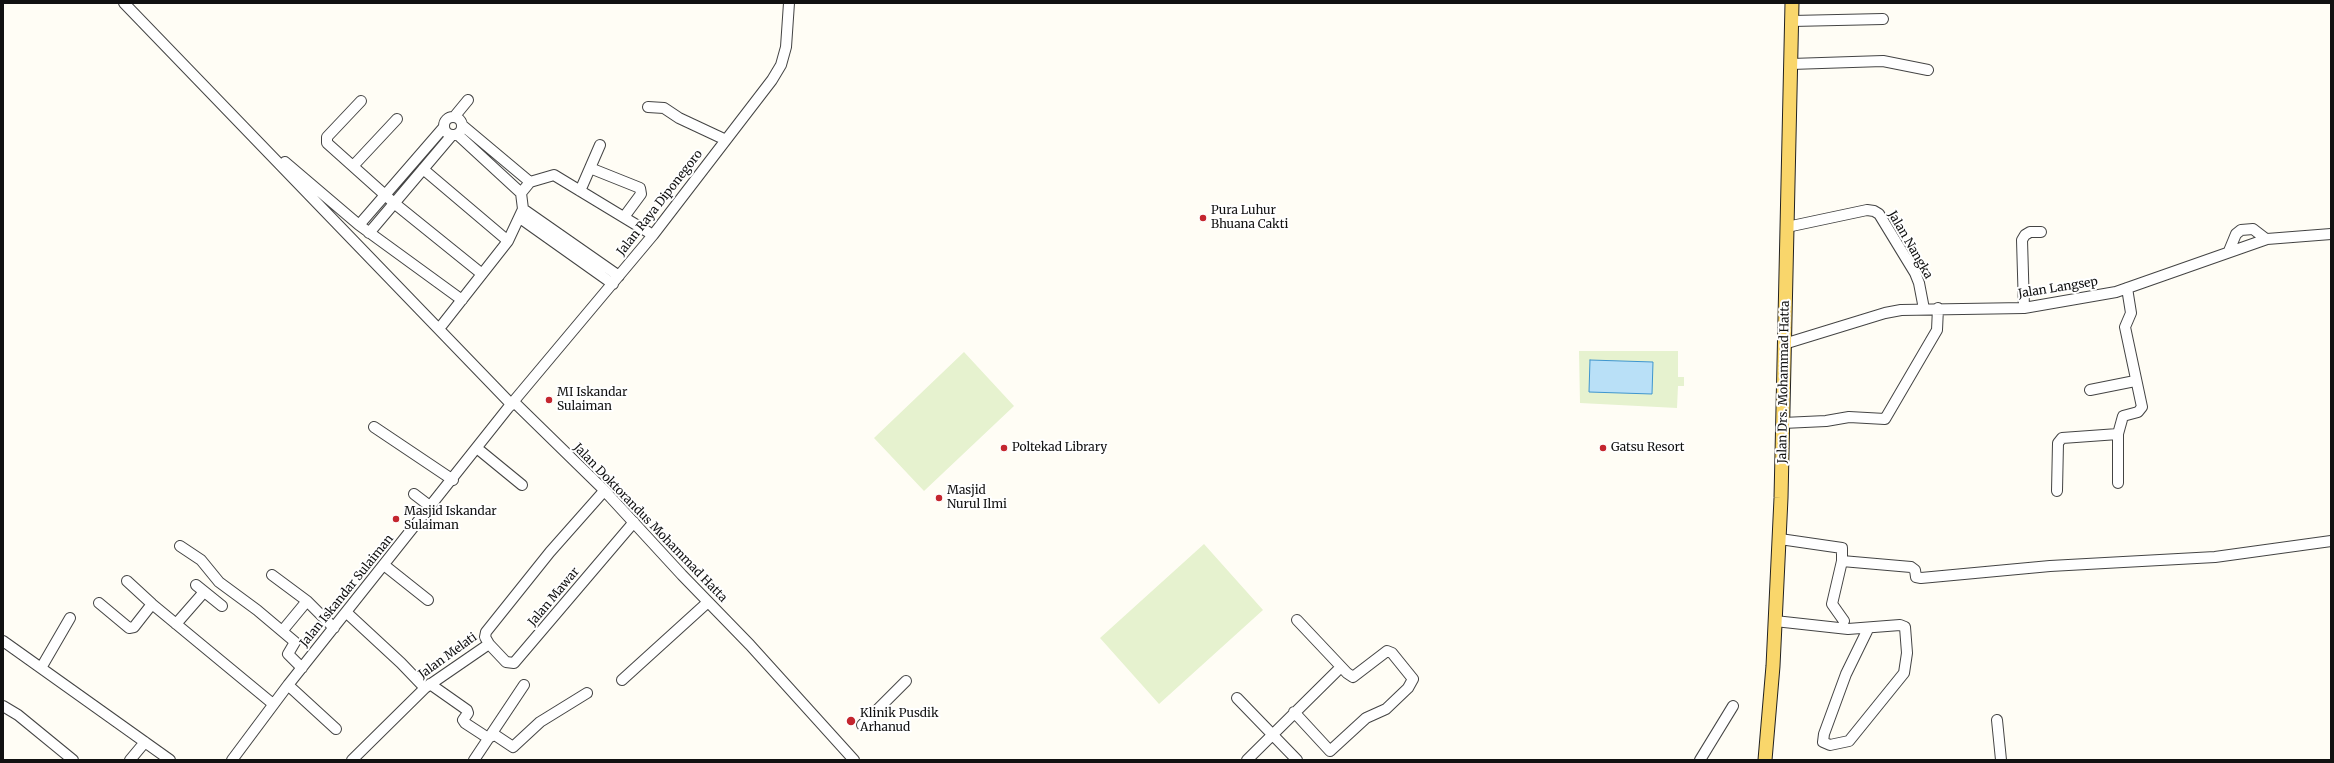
<!DOCTYPE html>
<html>
<head>
<meta charset="utf-8">
<style>
	body { margin:0 }
	#map { position:relative; width:2334px; height:763px; overflow:hidden; background:#fffdf5; font-family:Merriweather,serif }
	canvas { display:block }
	.frame { position:absolute; inset:0; border:4px solid #111; pointer-events:none }
</style>
</head>
<body>
<div id="map">
<canvas width="2334" height="763"></canvas>
<div class="frame"></div>
</div>
<script>
const ctx = document.querySelector('canvas').getContext('2d');
ctx.lineJoin = 'round';
function paint(path, color) {
  ctx.fillStyle = color;
  ctx.fill(path, 'evenodd');
}
function poly(rows) {
  const path = new Path2D();
  for (const r of rows) {
    if (r.length === 3) {
      path.moveTo(r[0] + r[2], r[1]);
      path.arc(r[0], r[1], r[2], 0, 2 * Math.PI);
      continue;
    }
    path.moveTo(r[0], r[1]);
    for (let i = 2; i < r.length; i += 2) path.lineTo(r[i], r[i + 1]);
  }
  return path;
}
function stroke(path, color, width, dash) {
  ctx.strokeStyle = color;
  ctx.lineWidth = width;
  ctx.lineCap = dash ? 'butt' : 'round';
  ctx.setLineDash(dash || []);
  ctx.stroke(path);
}
function drawText(font, color, halo, rows, align = 'center') {
  ctx.font = font + ' Merriweather,serif';
  ctx.lineWidth = 4;
  ctx.setLineDash([]);
  ctx.textBaseline = 'middle';
  ctx.strokeStyle = halo;
  ctx.fillStyle = color;
  for (const [text, x, y, turn = 0] of rows) {
    ctx.save();
    ctx.translate(x, y);
    ctx.rotate((+turn || 0) * Math.PI / 180);
    ctx.textAlign = isNaN(turn) ? turn : align;
    if (halo) ctx.strokeText(text, 0, 0);
    ctx.fillText(text, 0, 0);
    ctx.restore();
  }
}
paint(poly([
	[1579,351,1678,351,1678,377,1684,377,1684,386,1678,386,1677,408,1580,403],
	[964,352,1014,406,924,491,874,438],
	[1204,544,1263,610,1159,704,1100,638]
]), '#e6f2cf');
const water = poly([
	[1590,360,1653,362,1652,394,1589,392,1590,360]
]);
paint(water, '#b9e0f7');
stroke(water, '#3f96cf', 1);
const minor = poly([
	[124,3,512,405],
	[1792,21,1883,19],
	[1791,64,1883,61,1928,70],
	[361,101,327,137,327,143,394,203,482,274],
	[648,107,664,108,679,118,726,140],
	[453,126,9],
	[454,117,468,100],
	[462,125,530,182],
	[285,162,359,225,462,300],
	[354,165,397,119],
	[590,168,640,188,641,194,624,217],
	[423,169,508,241],
	[580,191,600,145],
	[521,193,530,182,554,175,653,235],
	[523,209,619,276],
	[520,218,613,284],
	[359,225,444,127],
	[1787,227,1867,210,1874,211,1879,214,1915,273,1919,283,1924,309],
	[369,233,452,135],
	[2229,251,2236,234,2241,230,2253,229,2266,239],
	[2024,308,2022,240,2025,235,2030,232,2041,232],
	[442,325,508,241,523,209,521,193,457,134],
	[1784,344,1885,313,1901,310,2024,308,2116,292,2267,239,2331,234],
	[2090,390,2135,381],
	[514,402,602,488,682,575,750,645,854,760],
	[1783,423,1826,421,1849,417,1885,419,1937,330,1938,308],
	[374,427,453,480],
	[2118,434,2123,416,2138,412,2142,407,2125,327,2131,313,2127,288],
	[478,449,522,485],
	[2057,491,2058,443,2062,438,2118,434,2118,483],
	[414,494,431,507],
	[1780,539,1842,548,1842,561,1832,604,1844,621],
	[180,546,201,560,219,582,257,610,295,642,288,654,302,668],
	[1842,561,1911,567,1915,570,1916,577,1921,578,2050,566,2215,557,2331,541],
	[384,565,428,600],
	[272,575,307,601,334,628],
	[127,581,152,604,273,704],
	[196,585,222,606],
	[99,603,129,628,134,627,152,604],
	[347,613,401,663,425,688],
	[1775,621,1848,629,1900,625,1905,627,1907,653,1904,673,1849,741,1830,745,1823,742,1824,734,1846,674,1868,629],
	[176,624,204,592],
	[283,630,307,601],
	[3,641,170,760],
	[489,644,506,662,514,663,634,522],
	[41,668,70,618],
	[622,680,708,602],
	[430,684,467,710,468,713,463,720,465,723,488,738,495,735,513,747,540,722,587,693],
	[288,685,336,729],
	[1237,698,1297,760],
	[3,706,18,715,73,760],
	[1294,712,1330,751,1366,718,1386,709,1408,688,1413,679,1392,653,1387,651,1353,677,1347,673,1297,620],
	[1997,720,2001,760],
	[862,725,906,681],
	[130,760,145,742],
	[232,760,288,685,508,408,653,235,772,80,781,65,786,47,789,3],
	[352,760,425,688,489,644,485,637,486,632,550,552,604,491],
	[474,760,524,685],
	[1247,760,1341,667],
	[1700,760,1733,706]
]);
const major = poly([
	[1765,760,1773,666,1781,498,1792,3]
]);
stroke(minor, '#444', 12);
stroke(major, '#222', 15);
stroke(minor, '#fff', 10);
stroke(major, '#f9d66b', 13);
for (const [x, y, r, color] of [
	[1203,218,4,"#c4262e"],
	[549,400,4,"#c4262e"],
	[1004,448,4,"#c4262e"],
	[1603,448,4,"#c4262e"],
	[939,498,4,"#c4262e"],
	[396,519,4,"#c4262e"],
	[851,721,5,"#c4262e"]
]) {
  const dot = new Path2D();
  dot.arc(x, y, r, 0, 2 * Math.PI);
  ctx.fillStyle = color;
  ctx.fill(dot);
  stroke(dot, '#fff', 1.5);
}
drawText('12px', '#111', '#fff', [
	["Jalan Raya Diponegoro",660,203,-52],
	["Jalan Nangka",1910,245,60],
	["Jalan Langsep",2058,288,-9],
	["Jalan Drs. Mohammad Hatta",1784,382,-89],
	["Jalan Doktorandus Mohammad Hatta",650,523,46],
	["Jalan Iskandar Sulaiman",347,591,-51],
	["Jalan Mawar",554,597,-50],
	["Jalan Melati",448,656,-36]
]);
drawText('12px', '#111', '#fff', [
	["Pura Luhur",1211,211],
	["Bhuana Cakti",1211,225],
	["MI Iskandar",557,393],
	["Sulaiman",557,407],
	["Poltekad Library",1012,448],
	["Gatsu Resort",1611,448],
	["Masjid",947,491],
	["Nurul Ilmi",947,505],
	["Masjid Iskandar",404,512],
	["Sulaiman",404,526],
	["Klinik Pusdik",860,714],
	["Arhanud",860,728]
], 'left');
</script>
</body>
</html>
